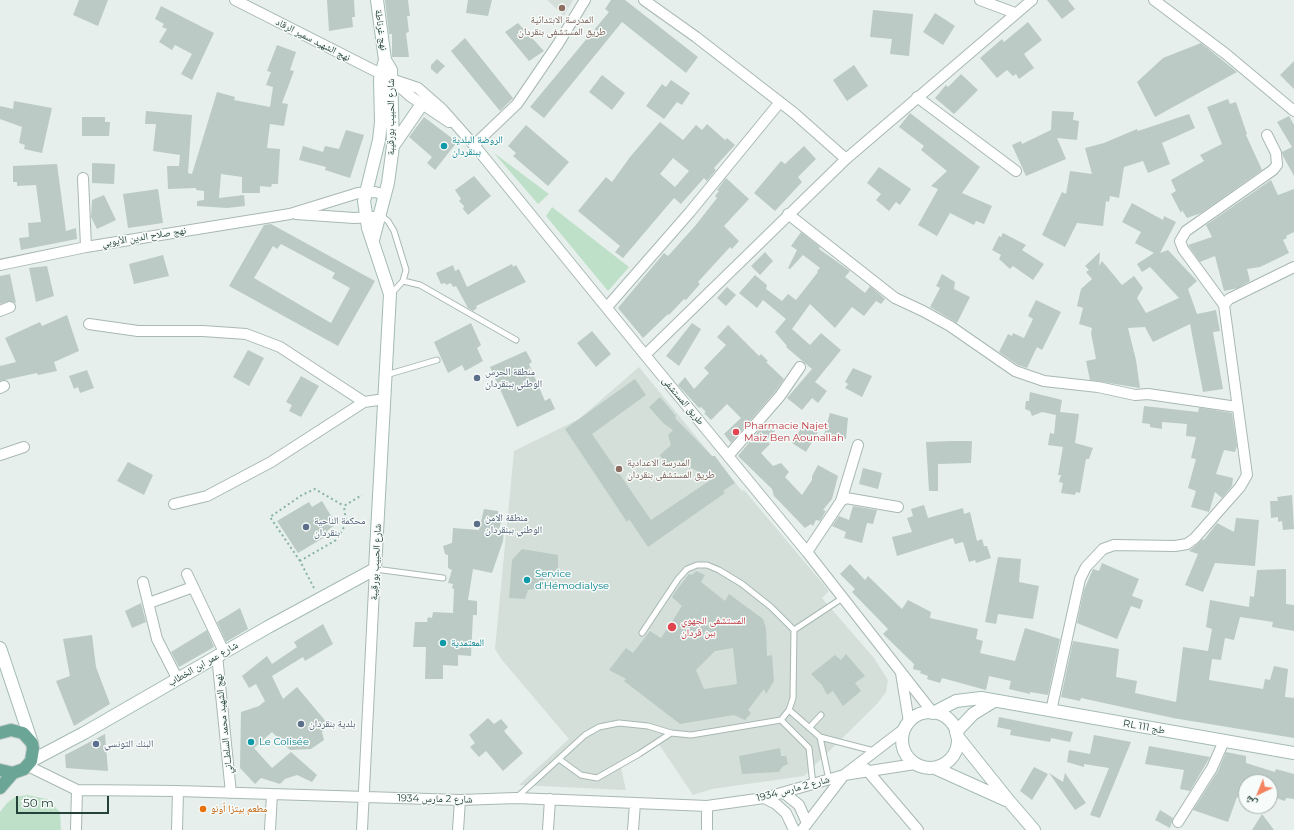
<!DOCTYPE html>
<html>
<head>
<meta charset="utf-8">
<style>
	body { margin:0 }
	#map { position:relative; width:1294px; height:830px; overflow:hidden; background:#e6efeb; font-family:Montserrat,"Noto Naskh Arabic",sans-serif }
	canvas { display:block }
	.north { position:absolute; left:1238px; top:774px; width:40px; height:40px; box-sizing:border-box; background:#f7fbf9; border:1px solid #a3b1ad; border-radius:50%; rotate:223deg; font-size:11px; font-weight:700; line-height:16px; text-align:center; color:#24423a }
	.north::after { content:''; display:block; margin:auto; width:14px; height:18px; background:#f4845f; clip-path:polygon(50% 0,100% 100%,50% 72%,0 100%) }
	.scale { position:absolute; left:16px; top:796px; width:93px; height:18px; box-sizing:border-box; border:2px solid #24423a; border-top:0; padding-left:5px; font-size:12px; line-height:14px; white-space:nowrap; color:#24423a; -webkit-text-stroke:3px #f7fbf9; paint-order:stroke }
</style>
</head>
<body>
<div id="map">
<canvas width="1294" height="830"></canvas>
<div class="north">ش</div>
<div class="scale">50 m</div>
</div>
<script>
const ctx = document.querySelector('canvas').getContext('2d');
ctx.lineJoin = 'round';
function paint(path, color) {
  ctx.fillStyle = color;
  ctx.fill(path, 'evenodd');
}
function poly(rows) {
  const path = new Path2D();
  for (const r of rows) {
    if (r.length === 3) {
      path.moveTo(r[0] + r[2], r[1]);
      path.arc(r[0], r[1], r[2], 0, 2 * Math.PI);
      continue;
    }
    path.moveTo(r[0], r[1]);
    for (let i = 2; i < r.length; i += 2) path.lineTo(r[i], r[i + 1]);
  }
  return path;
}
function stroke(path, color, width, dash) {
  ctx.strokeStyle = color;
  ctx.lineWidth = width;
  ctx.lineCap = dash ? 'butt' : 'round';
  ctx.setLineDash(dash || []);
  ctx.stroke(path);
}
function drawText(font, color, halo, rows, align = 'center') {
  ctx.font = font + ' Montserrat,"Noto Naskh Arabic",sans-serif';
  ctx.lineWidth = 3;
  ctx.setLineDash([]);
  ctx.textBaseline = 'middle';
  ctx.strokeStyle = halo;
  ctx.fillStyle = color;
  for (const [text, x, y, turn = 0] of rows) {
    ctx.save();
    ctx.translate(x, y);
    ctx.rotate((+turn || 0) * Math.PI / 180);
    ctx.textAlign = isNaN(turn) ? turn : align;
    if (halo) ctx.strokeText(text, 0, 0);
    ctx.fillText(text, 0, 0);
    ctx.restore();
  }
}
paint(poly([
	[547,0,573,0,564,16],
	[639,367,712,456,714,456,742,491,744,490,829,591,822,598,874,658,888,680,886,692,877,704,804,776,712,789,693,795,656,740,620,764,626,790,519,785,569,739,502,660,495,649,514,451,579,419]
]), '#d4dfda');
paint(poly([
	[494,153,549,194,538,204],
	[552,207,629,267,608,291,546,216],
	[27,795,47,799,60,812,61,830,0,830,0,812,7,803,15,797]
]), '#bfe0c8');
paint(poly([
	[79,0,108,0,98,26,73,15],
	[327,0,354,0,355,17,352,17,353,27,329,31],
	[385,0,408,0,410,16,407,16,409,32,406,33,409,57,392,57,392,34,389,34],
	[468,0,492,0,488,16,466,13],
	[611,0,625,0,698,57,686,73,622,22,544,118,530,107,609,12,605,9],
	[1047,0,1068,0,1075,9,1062,19],
	[161,6,214,33,192,80,181,74,192,54,175,45,172,50,159,42,167,29,162,27,164,24,155,19],
	[873,10,913,14,909,56,890,54,892,39,870,37],
	[935,13,955,26,943,45,923,32],
	[1028,22,1042,40,1024,54,1034,68,1019,79,1016,74,1013,76,1007,70,997,78,980,58,1002,39,1004,42],
	[518,23,544,51,529,61,505,32],
	[465,38,513,98,500,111,451,51],
	[1201,43,1237,72,1155,117,1137,82,1163,58],
	[277,45,296,52,290,70,294,71,282,103,288,104,284,126,270,124,267,148,280,149,278,184,272,184,271,187,260,186,260,193,242,193,242,177,221,174,219,198,244,195,245,206,227,208,197,206,197,201,204,200,204,191,196,190,196,188,168,189,167,166,179,166,180,155,153,151,156,124,145,124,146,111,192,115,188,173,192,174,217,92,235,97,234,100,270,107,273,87,266,85,271,72,267,71],
	[437,59,445,66,437,74,431,69,431,65],
	[1294,61,1294,89,1280,75],
	[854,65,868,86,847,101,833,80],
	[961,74,978,90,954,114,935,98,946,85,948,87],
	[602,75,625,93,612,110,589,92],
	[671,80,690,93,682,105,677,102,664,119,646,106,662,84,666,87],
	[1228,99,1230,104,1236,102,1247,134,1246,135,1262,170,1201,213,1187,218,1182,210,1181,213,1171,194,1176,191,1171,180,1204,161,1200,155,1222,144,1207,107],
	[14,101,52,108,42,153,24,149,25,145,19,143,22,127,0,119,0,106,13,109],
	[1052,111,1074,112,1073,120,1079,121,1077,140,1057,138,1066,159,1026,176,1012,145,1021,141,1022,144,1051,130],
	[910,113,980,167,962,193,992,206,984,224,976,221,974,225,950,213,937,236,918,225,937,191,938,189,931,186,947,171,921,150,924,146,899,127],
	[1189,114,1195,128,1162,143,1170,164,1148,173,1143,161,1124,167,1119,198,1110,196,1109,202,1106,201,1103,226,1077,223,1065,247,1042,235,1062,192,1066,194,1070,171,1092,174,1085,148,1104,143,1137,129,1138,131],
	[1289,116,1294,125,1294,176,1283,156,1282,152,1292,147,1277,122],
	[82,117,105,117,105,122,110,122,109,136,82,136],
	[424,117,457,142,435,170,427,163,432,157,409,137],
	[660,122,683,140,696,125,702,130,707,124,725,140,727,138,735,145,714,168,716,170,707,181,704,178,681,204,674,198,623,258,615,252,620,246,578,211,606,177,612,182,630,157],
	[673,158,689,171,675,187,660,174],
	[526,125,569,162,548,186,513,156,516,153,508,146],
	[346,130,364,135,350,178,325,170,326,167,299,160,303,146,323,152,325,146,339,149],
	[804,146,816,159,798,177,802,182,775,211,754,193,781,161,785,164],
	[92,163,115,164,114,184,92,183],
	[57,164,66,231,76,228,77,239,21,250,19,238,29,237,28,223,41,222,36,185,17,186,17,182,13,182,13,166],
	[879,167,911,189,900,205,896,202,889,211,876,200,881,194,867,183],
	[474,176,491,196,468,215,463,209,464,206,459,201,461,199,455,190],
	[726,178,749,199,724,226,739,241,732,249,730,247,698,282,700,284,686,300,684,299,669,315,668,314,643,338,618,308,664,253,668,256,695,226,717,198,715,196,719,191,717,190],
	[1271,180,1278,195,1294,189,1294,232,1286,236,1287,238,1283,240,1289,253,1260,267,1247,269,1250,281,1238,288,1224,291,1215,256,1200,262,1188,245,1212,237,1206,225],
	[158,189,163,223,128,228,123,194],
	[104,195,116,220,97,229,91,217,92,200],
	[1132,203,1163,220,1164,216,1176,222,1160,253,1168,250,1197,281,1188,289,1197,314,1216,310,1220,331,1213,332,1223,389,1203,392,1190,324,1153,342,1145,327,1128,328,1136,360,1140,388,1090,380,1086,361,1096,359,1091,333,1092,328,1079,324,1083,308,1077,306,1081,289,1092,279,1086,272,1089,270,1085,266,1100,252,1099,266,1102,261,1122,285,1134,276,1143,288,1137,298,1146,313,1179,298,1150,267,1142,272,1137,264,1154,253,1135,243,1141,232,1122,222],
	[271,224,375,281,338,346,229,286,264,225],
	[281,244,335,273,332,278,350,288,331,323,254,278,273,246,277,249],
	[801,232,820,247,819,249,850,271,845,277,865,293,870,286,885,299,881,304,876,301,864,316,852,307,835,328,810,304,792,329,810,345,821,333,841,350,815,382,827,391,818,403,812,398,802,410,787,398,812,369,786,347,787,346,775,332,786,319,763,300,757,308,739,293,755,275,767,285,766,289,782,301,788,294,796,300,818,272,817,271,820,268,803,255,790,269,788,268,797,250,791,246],
	[1003,233,1026,245,1022,250,1044,264,1033,280,1013,266,1010,269,999,259,1001,255,992,250,999,236,1001,237],
	[765,252,773,261,760,275,751,266],
	[163,255,169,276,134,284,129,264],
	[512,264,513,267,516,265,526,282,476,306,477,308,473,311,468,308,456,286,453,287,451,283,446,285,445,283,441,284,436,273,453,265,455,271,459,269,467,287],
	[47,266,54,296,36,302,29,268],
	[10,274,16,303,11,301,0,304,0,276],
	[942,274,955,282,954,289,970,297,957,323,930,307,940,288,936,286],
	[727,287,736,295,726,306,717,298],
	[1036,300,1061,312,1042,350,1037,347,1027,368,1018,365,999,352,1008,334,1012,336,1013,333,1024,338,1033,319,1028,316],
	[67,315,79,351,54,362,57,371,38,375,37,373,0,381,0,366,16,362,5,338,40,322,42,326],
	[471,323,481,345,477,348,483,361,465,371,462,365,448,373,434,342],
	[692,323,701,329,679,366,666,356],
	[728,325,759,356,761,354,768,361,766,362,784,379,775,392,731,443,724,434,741,418,727,404,711,420,704,413,706,412,701,407,699,408,678,385,685,377,694,389,709,373,704,368,726,345,717,337],
	[592,331,611,354,596,367,577,343],
	[248,350,264,358,249,386,233,377],
	[526,351,532,362,529,364,545,401,550,398,555,409,517,427,490,367],
	[853,368,872,376,862,397,845,388,848,384,845,382],
	[87,370,94,388,80,393,78,387,74,389,69,376],
	[301,376,319,386,301,417,289,411,292,405,286,402],
	[635,379,646,395,592,434,651,520,712,479,677,460,670,468,660,455,671,445,668,435,673,430,663,423,649,407,660,397,676,416,675,418,712,456,715,456,735,483,723,491,725,493,648,547,629,519,627,522,565,429],
	[1030,392,1062,400,1060,412,1079,414,1075,443,1093,448,1089,459,1086,459,1080,493,1076,492,1075,495,1061,493,1063,483,1059,482,1061,475,1058,475,1063,447,1048,445,1050,433,1054,434,1056,415,1042,412,1032,416,1030,411,1025,409,1026,401,1029,401],
	[1144,406,1198,412,1199,408,1202,408,1232,413,1237,446,1235,452,1224,450,1216,474,1233,478,1232,486,1222,498,1215,492,1209,512,1191,507,1196,491,1188,488,1196,459,1191,458,1196,437,1186,436,1187,424,1162,422,1162,429,1150,427,1150,424,1142,423],
	[830,413,848,418,846,439,824,435],
	[766,422,775,431,766,440,770,444,761,453,773,466,781,463,789,472,785,477,802,495,812,480,812,476,818,465,838,476,832,499,823,510,826,511,820,521,816,520,813,526,811,524,805,528,774,496,772,489,738,456],
	[804,424,818,432,806,452,792,443],
	[952,441,972,441,971,463,938,464,938,491,929,491,926,442],
	[128,462,153,475,144,495,117,481],
	[863,468,882,473,878,489,859,484],
	[1292,495,1294,529,1283,530,1282,521,1278,522,1278,517,1271,518,1270,501,1278,501,1277,497],
	[322,501,336,524,327,531,330,534,298,553,277,521,309,502,312,507],
	[924,505,928,518,963,508,964,514,970,512,977,541,982,539,984,546,987,546,991,558,976,563,975,560,969,562,963,542,955,544,953,538,897,556,892,537,912,532,907,518,913,516,911,509],
	[853,506,877,510,873,524,867,523,862,543,844,538,846,532,832,526,839,516,849,520],
	[484,509,498,511,499,517,502,519,499,529,504,528,503,541,492,573,473,569,468,600,477,601,477,615,473,615,471,656,458,655,458,666,443,665,443,679,425,679,426,647,413,647,415,622,427,622,428,617,432,618,433,612,453,613,454,589,452,588,453,584,448,583,452,570,448,568,448,555,445,554,443,546,452,543,453,528,479,530],
	[1236,518,1259,520,1255,566,1215,563,1203,592,1185,585,1198,554,1189,551,1203,539,1204,540,1217,523,1234,532],
	[522,549,558,555,558,572,548,572,540,588,528,590,525,599,509,598,512,560],
	[998,557,1021,559,1019,582,1039,586,1033,619,998,614,996,624,985,622],
	[1102,563,1139,579,1132,596,1143,600,1140,609,1131,606,1117,639,1077,623,1084,590,1093,569,1099,571],
	[850,564,865,580,868,576,902,609,908,600,931,612,930,618,978,629,976,639,983,641,980,653,1015,661,1025,628,1060,639,1048,695,1030,692,1030,694,1009,689,1011,681,989,676,986,690,942,678,940,683,927,679,928,676,920,673,921,671,913,669,914,664,883,634,888,629,852,592,855,589,840,574],
	[1286,569,1286,604,1294,605,1294,631,1272,627,1273,622,1240,617,1234,640,1225,638,1221,660,1212,659,1209,680,1263,689,1265,679,1270,680,1274,666,1288,669,1285,697,1294,698,1294,738,1173,718,1081,698,1080,701,1061,697,1073,641,1119,649,1116,677,1137,681,1135,693,1176,702,1183,647,1208,651,1212,629,1206,627,1210,600,1249,607,1250,596,1254,597,1257,570],
	[696,571,705,575,701,582,725,601,729,594,763,619,766,628,767,656,772,655,774,681,766,694,764,689,748,710,751,713,745,720,734,715,680,724,624,681,626,679,609,670,626,648,633,653,650,631,661,638,682,606,672,597,675,592,689,574,692,575],
	[733,648,737,684,704,689,696,670,715,651],
	[141,603,146,622,132,628,125,611],
	[240,608,248,629,226,642,217,622],
	[323,624,333,644,305,661,303,657,272,676,283,699,297,687,328,724,322,732,324,740,311,749,290,750,272,732,254,748,272,768,291,752,317,775,312,782,297,775,285,779,280,784,261,778,255,784,240,768,241,712,259,706,265,701,256,684,249,688,242,676,267,656,272,664,297,647,294,642],
	[207,630,214,647,179,667,171,652],
	[92,635,96,667,110,704,74,726,56,681,70,676,63,639],
	[846,654,865,676,855,683,861,691,843,706,833,691,827,695,822,685,811,674,835,655,841,660],
	[999,717,1073,732,1070,742,1051,738,1050,742,1010,735,1011,730,997,727],
	[488,718,494,724,501,719,508,727,504,731,523,753,503,771,486,751,479,757,470,747,475,743,469,735],
	[105,734,108,771,66,768,65,755],
	[1094,735,1131,742,1100,818,1090,815,1109,768,1084,764,1084,767,1067,762,1069,750,1090,754],
	[1149,746,1210,757,1190,791,1180,789,1184,770,1145,764],
	[780,748,781,756,786,756,788,764,782,767,779,772,742,774,739,756],
	[1226,752,1246,756,1246,763,1275,772,1276,769,1294,774,1294,799,1286,798,1285,801,1270,796,1270,782,1246,782,1246,790,1242,789,1246,794,1246,800,1237,797,1228,822,1193,810,1218,771],
	[1034,767,1048,774,1032,800,1020,791],
	[1049,773,1063,782,1065,773,1086,803,1075,810],
	[1160,810,1173,818,1170,828,1155,820],
	[1262,814,1274,830,1252,830]
]), '#bbcac4');
const lane = poly([
	[380,215,388,221,394,231,406,270,403,281,391,294],
	[403,281,420,285,516,340],
	[386,375,437,360],
	[375,569,443,578],
	[642,633,678,579,687,569,697,565,707,565,719,570,742,584,771,607,794,630],
	[789,710,820,737,829,780],
	[781,720,809,748,813,785],
	[809,728,821,715],
	[820,737,874,751],
	[559,759,581,775,597,778,639,754,671,733],
	[516,798,585,735,599,727,619,723,648,726,671,733,691,735,781,720,789,710,793,698,794,630,844,597]
]);
const street = poly([
	[235,0,391,79,418,88,442,109,474,145,645,355,807,552,933,713],
	[644,0,696,37,794,113,846,159],
	[980,0,1015,13],
	[1154,0,1226,54,1294,111],
	[392,80,410,96,449,122],
	[917,97,1016,171],
	[474,145,517,104,558,44,585,0],
	[83,178,86,247],
	[296,214,354,218,373,217],
	[788,214,895,298,923,311,950,326,1015,371,1044,381,1098,387,1135,395,1148,394,1237,407],
	[0,265,86,247,290,214,358,193,375,192,385,195],
	[1224,305,1229,299,1294,267],
	[607,307,690,212,780,102],
	[0,311,10,307],
	[89,324,138,331,203,331,246,334,280,347,364,402,385,399],
	[645,355,846,159,1032,0],
	[0,388,4,386],
	[0,455,24,447],
	[728,456,780,396,800,367],
	[841,501,858,445],
	[174,504,207,496,271,462,364,402],
	[807,552,841,501,846,498,898,507],
	[187,574,224,652],
	[143,582,157,639,177,678],
	[149,603,193,587],
	[217,655,231,793],
	[901,673,909,722],
	[1051,711,1080,579,1086,567,1103,549,1114,545,1175,546,1187,544,1195,538,1240,487,1247,475,1224,305,1183,249,1180,241,1186,231,1273,170,1277,165,1276,153,1267,135],
	[28,766,77,790,178,791,460,800,516,798,707,806,764,798,844,775,915,764],
	[866,769,918,830],
	[784,793,799,805,807,823],
	[764,798,776,804,786,813,794,830],
	[707,806,707,830],
	[1178,822,1212,768,1224,741],
	[76,830,77,790],
	[177,830,178,791],
	[270,830,272,794],
	[362,830,375,569],
	[458,830,460,800],
	[548,830,550,799],
	[633,830,635,803],
	[802,830,844,775,904,729]
]);
const secondary = poly([
	[393,146,422,104],
	[373,240,388,183,393,146,391,70,385,60,377,0],
	[0,648,32,743],
	[930,740,28],
	[933,713,956,701,981,698,1294,753],
	[956,732,973,714,994,701],
	[957,736,1009,801,1034,830],
	[31,761,84,733,268,627,375,569,390,294,368,228,364,201,379,140,381,122,380,79,385,60],
	[935,768,1006,800]
]);
const primary = poly([
	[0,733,11,730,23,733,32,743,33,749,31,761,24,769,13,773,0,770],
	[0,788,13,773]
]);
stroke(lane, '#a8b8b2', 7);
stroke(street, '#a8b8b2', 12);
stroke(secondary, '#a4bbb3', 14);
stroke(primary, '#c2cac8', 14);
stroke(poly([
	[300,561,270,517,302,495,315,489,344,506],
	[314,588,300,561,336,540,346,524,344,506,362,495]
]), '#86b3a5', 2, [2, 3]);
stroke(lane, '#fff', 5);
stroke(street, '#fff', 10);
stroke(secondary, '#fff', 12);
stroke(primary, '#6aa596', 12);
for (const [x, y, r, color] of [
	[562,8,4,"#8d6e63"],
	[444,146,4,"#0f9aa8"],
	[477,378,4,"#5c6f8a"],
	[736,432,4,"#e0444e"],
	[619,469,4,"#8d6e63"],
	[477,524,4,"#5c6f8a"],
	[306,527,4,"#5c6f8a"],
	[527,580,4,"#0f9aa8"],
	[672,627,5,"#e0444e"],
	[443,643,4,"#0f9aa8"],
	[301,724,4,"#5c6f8a"],
	[251,742,4,"#0f9aa8"],
	[96,744,4,"#5c6f8a"],
	[203,809,4,"#e8710a"]
]) {
  const dot = new Path2D();
  dot.arc(x, y, r, 0, 2 * Math.PI);
  ctx.fillStyle = color;
  ctx.fill(dot);
  stroke(dot, '#f7fbf9', 1.5);
}
drawText('10px', '#785e54', '#f7fbf9', [
	["المدرسة الابتدائية",562,20],
	["طريق المستشفى بنقردان",562,32],
	["المدرسة الاعدادية",627,463,"left"],
	["طريق المستشفى بنقردان",627,475,"left"]
]);
drawText('10px', '#24423a', '#f7fbf9', [
	["نهج غرناطة",381,30,82],
	["نهج الشهيد سمير الرقاد",313,40,27],
	["شارع الحبيب بورقيبة",391,117,-90],
	["نهج صلاح الدين الأيوبي",144,237,-9],
	["طريق المستشفى",683,401,50],
	["شارع الحبيب بورقيبة",376,562,-87],
	["شارع عمر ابن الخطاب",203,664,-30],
	["نهج الشهيد محمد السلطــاني",224,724,-96],
	["RL طج 111",1144,727,10],
	["شارع 2 مارس 1934",793,789,-15],
	["شارع 2 مارس 1934",435,799,1]
]);
drawText('10px', '#0d838f', '#f7fbf9', [
	["الروضة البلدية",452,140],
	["ببنقردان",452,152],
	["Service",535,574],
	["d'Hémodialyse",535,586],
	["المعتمدية",451,643],
	["Le Colisée",259,742]
], 'left');
drawText('10px', '#4e5e75', '#f7fbf9', [
	["منطقة الحرس",485,372],
	["الوطني ببنقردان",485,384],
	["منطقة الامن",485,518],
	["الوطني ببنقردان",485,530],
	["محكمة الناحية",314,521],
	["بنقردان",314,533],
	["بلدية بنقردان",309,724],
	["البنك التونسي",104,744]
], 'left');
drawText('10px', '#be3a42', '#f7fbf9', [
	["Pharmacie Najet",744,426],
	["Maiz Ben Aounallah",744,438],
	["المستشفى الجهوي",681,621],
	["ببن قردان",681,633]
], 'left');
drawText('10px', '#c56008', '#f7fbf9', [
	["مطعم بيتزا أونو",211,809]
], 'left');
</script>
</body>
</html>
